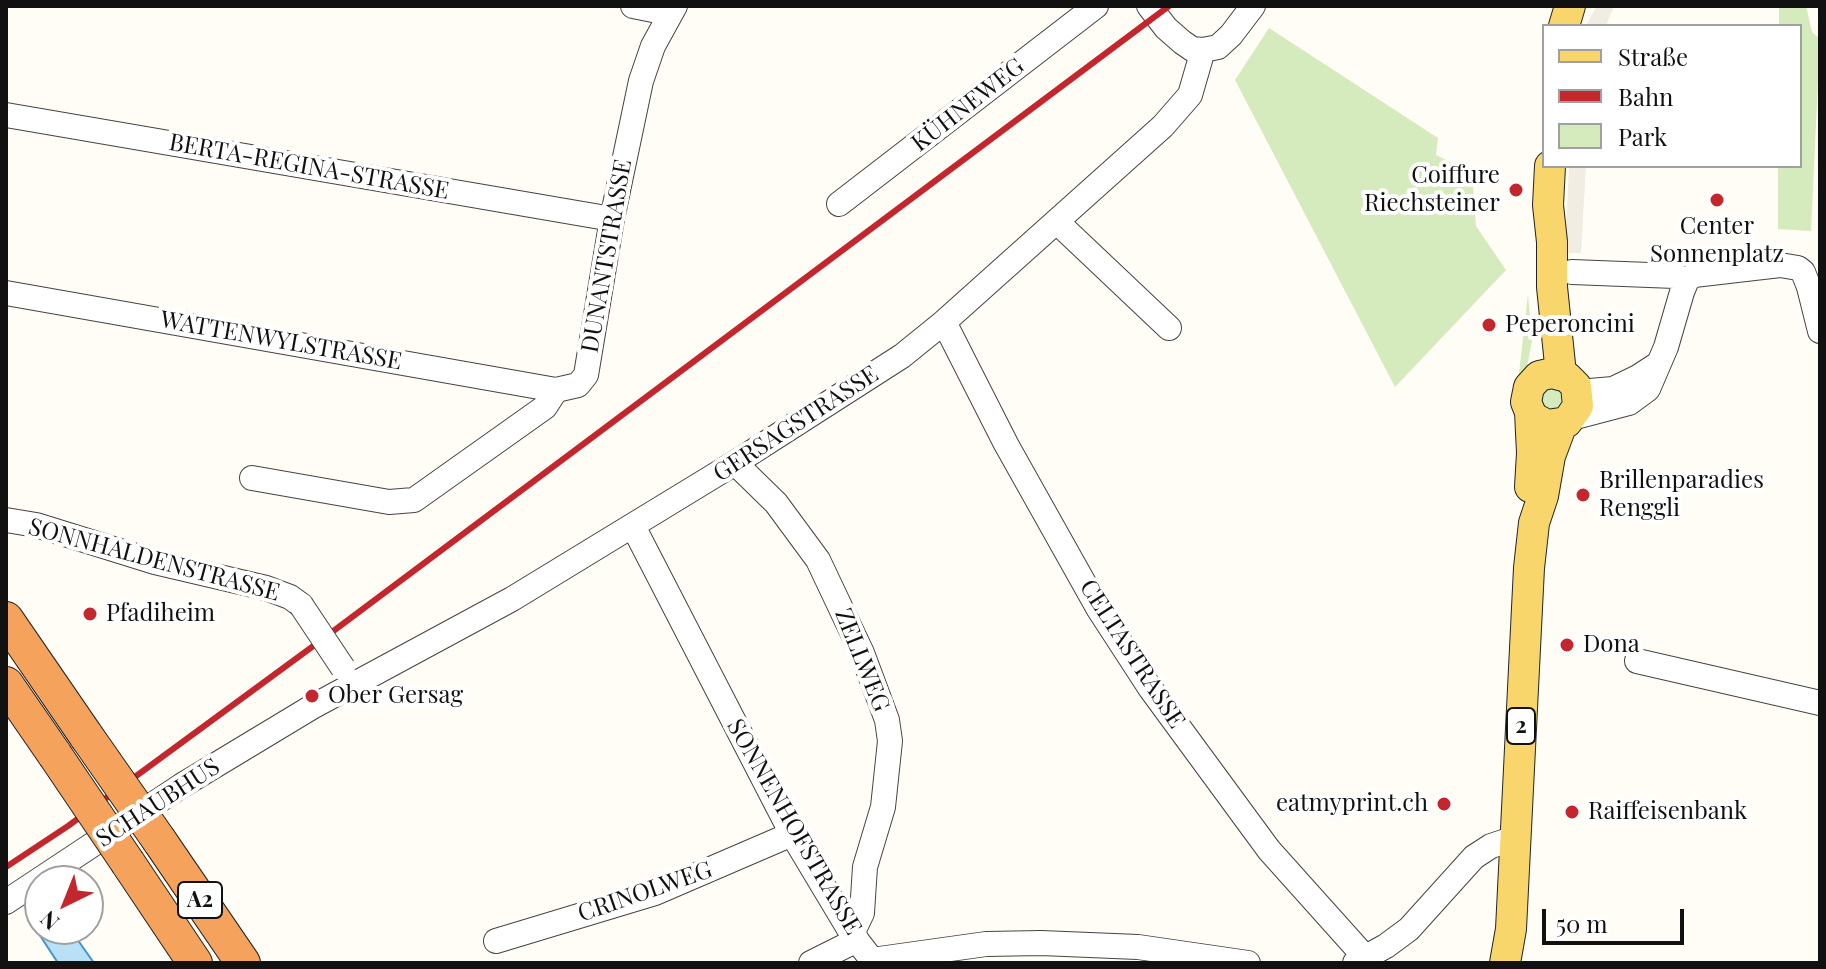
<!DOCTYPE html>
<html>
<head>
<meta charset="utf-8">
<style>
	body { margin:0 }
	#map { position:relative; width:1826px; height:969px; overflow:hidden; background:#fffdf5; font-family:"Playfair Display",serif }
	canvas { display:block }
	.frame { position:absolute; inset:0; border:8px solid #111; pointer-events:none }
	.legend { position:absolute; left:1542px; top:24px; width:260px; height:144px; box-sizing:border-box; background:#fff; border:2px solid #a0a0a0; margin:0; padding:10px 14px; list-style:none; font-size:24px; color:#111 }
	.legend li { display:flex; align-items:center; gap:16px; height:40px }
	.legend b { width:40px; border:2px solid #a0a0a0 }
	.north { position:absolute; left:24px; top:865px; width:80px; height:80px; box-sizing:border-box; background:#fff; border:2px solid #a0a0a0; border-radius:50%; rotate:223deg; font-size:22px; font-weight:700; line-height:32px; text-align:center; color:#111 }
	.north::after { content:''; display:block; margin:auto; width:28px; height:36px; background:#c4262e; clip-path:polygon(50% 0,100% 100%,50% 72%,0 100%) }
	.scale { position:absolute; left:1542px; top:909px; width:142px; height:36px; box-sizing:border-box; border:4px solid #111; border-top:0; padding-left:10px; font-size:24px; line-height:28px; white-space:nowrap; color:#111; -webkit-text-stroke:6px #fff; paint-order:stroke }
</style>
</head>
<body>
<div id="map">
<canvas width="1826" height="969"></canvas>
<div class="frame"></div>
<ul class="legend">
<li><b style="height:10px;background:#f9d66b"></b>Straße</li>
<li><b style="height:10px;background:#c4262e"></b>Bahn</li>
<li><b style="height:22px;background:#d5ebbd"></b>Park</li>
</ul>
<div class="north">N</div>
<div class="scale">50 m</div>
</div>
<script>
const ctx = document.querySelector('canvas').getContext('2d');
ctx.lineJoin = 'round';
function paint(path, color) {
  ctx.fillStyle = color;
  ctx.fill(path, 'evenodd');
}
function poly(rows) {
  const path = new Path2D();
  for (const r of rows) {
    path.moveTo(r[0], r[1]);
    for (let i = 2; i < r.length; i += 2) path.lineTo(r[i], r[i + 1]);
  }
  return path;
}
function stroke(path, color, width, dash) {
  ctx.strokeStyle = color;
  ctx.lineWidth = width;
  ctx.lineCap = dash ? 'butt' : 'round';
  ctx.setLineDash(dash || []);
  ctx.stroke(path);
}
function drawText(font, color, halo, rows, align = 'center') {
  ctx.font = font + ' "Playfair Display",serif';
  ctx.lineWidth = 8;
  ctx.setLineDash([]);
  ctx.textBaseline = 'middle';
  ctx.strokeStyle = halo;
  ctx.fillStyle = color;
  for (const [text, x, y, turn = 0] of rows) {
    ctx.save();
    ctx.translate(x, y);
    ctx.rotate((+turn || 0) * Math.PI / 180);
    ctx.textAlign = isNaN(turn) ? turn : align;
    if (halo) ctx.strokeText(text, 0, 0);
    ctx.fillText(text, 0, 0);
    ctx.restore();
  }
}
paint(poly([
	[1779,6,1806,6,1812,32,1820,39,1811,231,1778,229,1778,166,1800,166,1800,26,1779,26],
	[1269,28,1438,138,1436,155,1472,173,1476,226,1506,270,1395,387,1235,80],
	[1528,294,1532,341,1527,367,1518,382],
	[1547,387,1560,390,1565,397,1559,413,1540,410,1540,392]
]), '#d5ebbd');
paint(poly([
	[1597,6,1614,6,1606,26,1586,26],
	[1569,166,1586,166,1581,253,1565,253]
]), '#f1ede2');
const water = poly([
	[40,920,40,929,70,929,94,963,58,963,37,931,36,924,40,920]
]);
paint(water, '#b9e0f7');
stroke(water, '#3f96cf', 2);
const minor = poly([
	[633,6,653,10,673,8],
	[1149,6,1166,28,1182,42,1192,49,1203,50,1218,47,1231,35,1253,6],
	[6,115,612,219],
	[839,204,1096,6],
	[1057,222,1169,328],
	[1572,272,1675,276,1687,280],
	[6,293,556,390],
	[944,322,1006,444,1098,608,1150,688,1269,850,1364,956],
	[1578,392,1613,389,1638,377,1658,364],
	[1572,418,1629,403,1648,389,1666,347,1682,292,1687,280,1694,275,1780,265,1798,268,1803,272,1809,287,1820,331],
	[735,463,776,503,818,560,862,653,887,720,890,741,883,807,865,867,862,913,852,934],
	[252,478,389,502,414,500,545,407,556,390,578,385,586,375,612,219,641,81,653,46,675,6],
	[6,520,36,525,155,562,266,588,290,597,301,605],
	[633,526,792,834,852,934,872,960,986,944,1041,943,1138,947,1248,963],
	[1637,661,1820,703],
	[6,902,181,786,312,707,512,599,735,463,902,356,944,322,1163,126,1190,95,1203,50],
	[496,941,655,893,792,834],
	[811,963,857,940],
	[1355,963,1386,946,1409,929,1474,857,1491,846,1515,838]
]);
const major = poly([
	[1564,26,1570,6],
	[1550,166,1548,205,1552,242,1552,287,1561,374],
	[1530,412,1534,418,1547,425,1567,422,1578,406,1576,386,1567,377,1552,373,1539,376,1529,387,1526,402,1530,412,1532,453,1530,487],
	[1505,963,1511,929,1529,568,1534,523,1543,496,1550,456,1562,424]
]);
const highway = poly([
	[6,619,87,737],
	[6,684,55,755],
	[159,840,243,963],
	[128,863,195,963]
]);
stroke(minor, '#444', 26);
stroke(major, '#222', 32);
stroke(highway, '#222', 36);
stroke(minor, '#fff', 24);
stroke(major, '#f9d66b', 30);
stroke(highway, '#f5a25d', 34);
stroke(poly([
	[6,867,68,826,316,644,1169,6]
]), '#c4262e', 6);
const minorBridge = poly([
	[301,605,343,668]
]);
const highwayBridge = poly([
	[87,737,159,840],
	[55,755,128,863]
]);
stroke(minorBridge, '#444', 26, []);
stroke(highwayBridge, '#222', 36, []);
stroke(minorBridge, '#fff', 24);
stroke(highwayBridge, '#f5a25d', 34);
for (const [x, y, r, color] of [
	[1516,190,8,"#c4262e"],
	[1717,200,8,"#c4262e"],
	[1489,325,8,"#c4262e"],
	[1583,495,8,"#c4262e"],
	[90,614,8,"#c4262e"],
	[1567,645,8,"#c4262e"],
	[312,696,8,"#c4262e"],
	[1444,804,8,"#c4262e"],
	[1572,812,8,"#c4262e"]
]) {
  const dot = new Path2D();
  dot.arc(x, y, r, 0, 2 * Math.PI);
  ctx.fillStyle = color;
  ctx.fill(dot);
  stroke(dot, '#fff', 3);
}
for (const [x, y, w] of [
	[1521,726,28],
	[200,900,44]
]) {
  const box = new Path2D();
  box.roundRect(x - w / 2, y - 18, w, 36, 6);
  ctx.fillStyle = '#fff';
  ctx.fill(box);
  stroke(box, '#111', 2);
}
drawText('bold 22px', '#111', null, [
	["2",1521,726],
	["A2",200,900]
]);
drawText('24px', '#111', '#fff', [
	["KÜHNEWEG",968,105,-38],
	["BERTA-REGINA-STRASSE",309,167,10],
	["DUNANTSTRASSE",607,256,-80],
	["WATTENWYLSTRASSE",281,341,10],
	["GERSAGSTRASSE",796,424,-33],
	["SONNHALDENSTRASSE",154,560,15],
	["CELTASTRASSE",1132,654,57],
	["ZELLWEG",862,660,68],
	["SCHAUBHUS",158,803,-33],
	["SONNENHOFSTRASSE",794,827,60],
	["CRINOLWEG",645,892,-19]
]);
drawText('24px', '#111', '#fff', [
	["Coiffure",1500,176,"right"],
	["Riechsteiner",1500,204,"right"],
	["Center",1717,227,"center"],
	["Sonnenplatz",1717,255,"center"],
	["Peperoncini",1505,325],
	["Brillenparadies",1599,481],
	["Renggli",1599,509],
	["Pfadiheim",106,614],
	["Dona",1583,645],
	["Ober Gersag",328,696],
	["eatmyprint.ch",1428,804,"right"],
	["Raiffeisenbank",1588,812]
], 'left');
</script>
</body>
</html>
